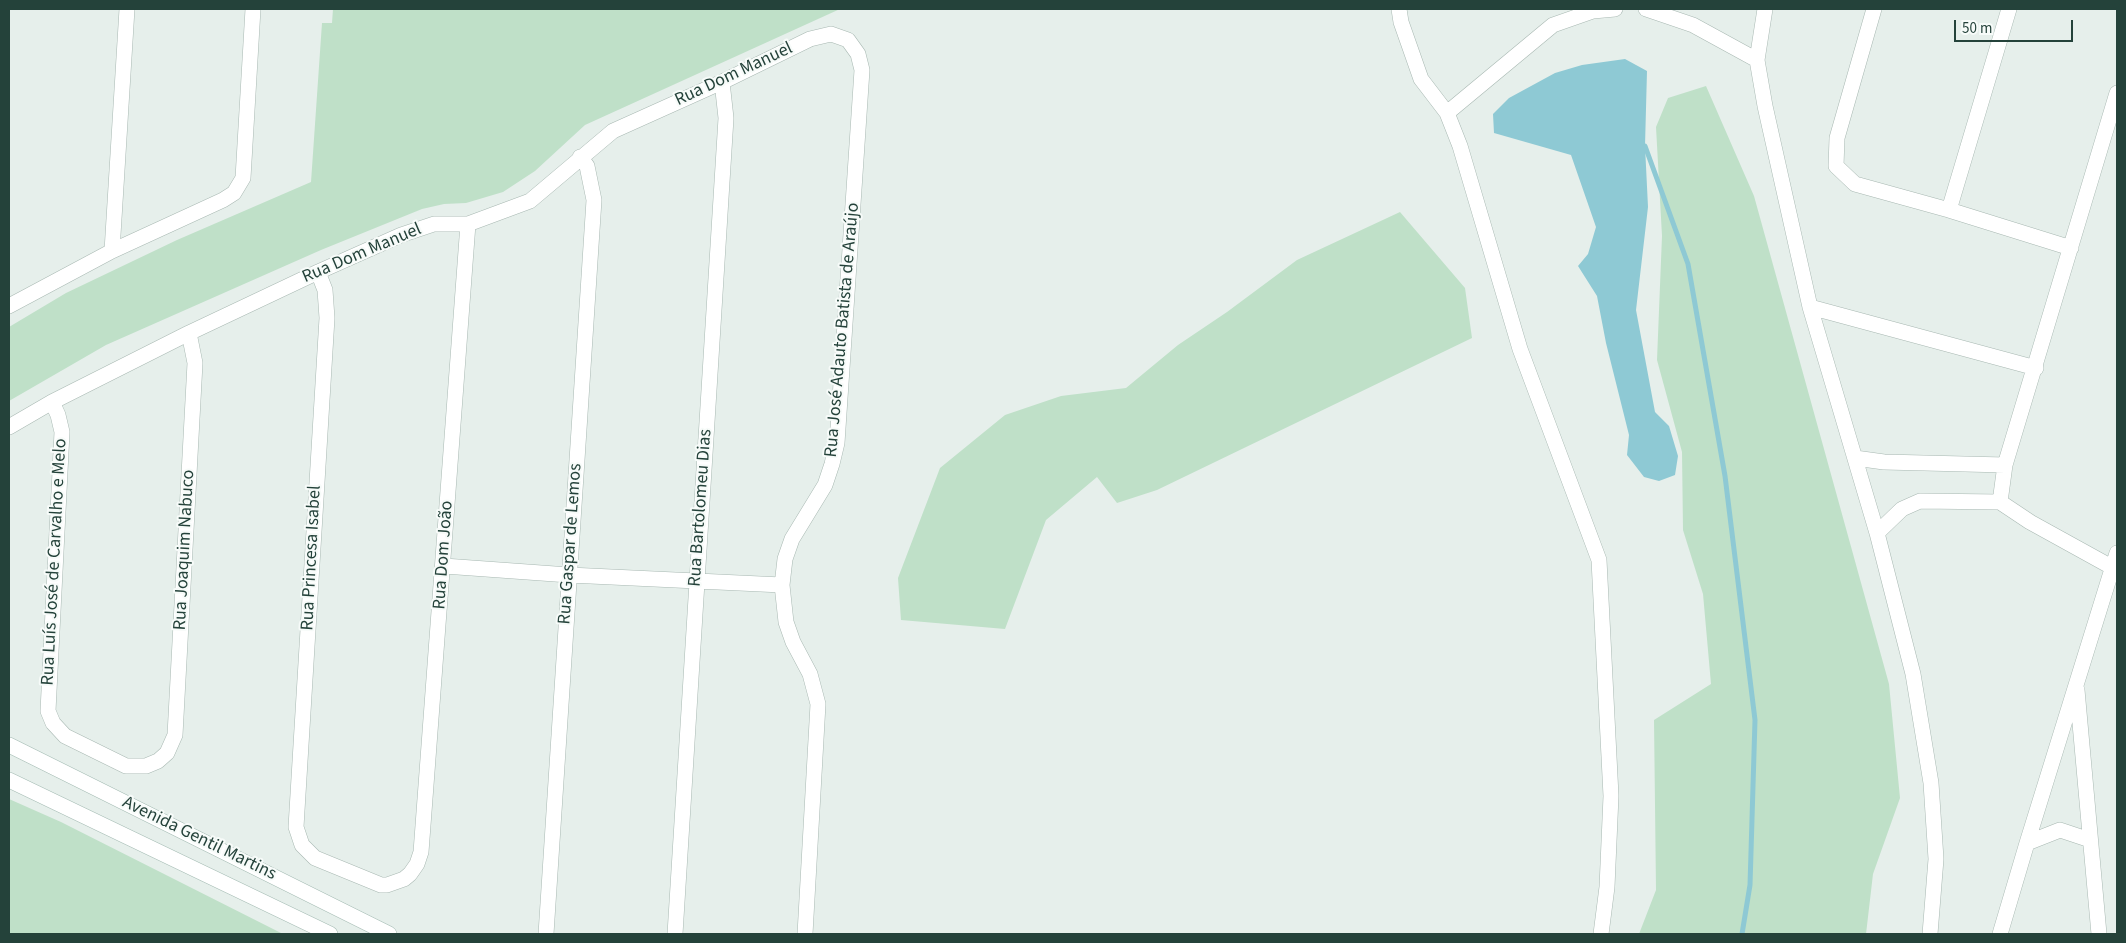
<!DOCTYPE html>
<html>
<head>
<meta charset="utf-8">
<style>
	body { margin:0 }
	#map { position:relative; width:2126px; height:943px; overflow:hidden; background:#e6efeb; font-family:"Source Sans 3",sans-serif }
	canvas { display:block }
	.frame { position:absolute; inset:0; border:10px solid #24423a; pointer-events:none }
	.scale { position:absolute; left:1954px; top:20px; width:119px; height:22px; box-sizing:border-box; border:2px solid #24423a; border-top:0; padding-left:6px; font-size:15px; line-height:18px; white-space:nowrap; color:#24423a; -webkit-text-stroke:4px #f7fbf9; paint-order:stroke }
</style>
</head>
<body>
<div id="map">
<canvas width="2126" height="943"></canvas>
<div class="frame"></div>
<div class="scale">50 m</div>
</div>
<script>
const ctx = document.querySelector('canvas').getContext('2d');
ctx.lineJoin = 'round';
function paint(path, color) {
  ctx.fillStyle = color;
  ctx.fill(path, 'evenodd');
}
function poly(rows) {
  const path = new Path2D();
  for (const r of rows) {
    path.moveTo(r[0], r[1]);
    for (let i = 2; i < r.length; i += 2) path.lineTo(r[i], r[i + 1]);
  }
  return path;
}
function stroke(path, color, width, dash) {
  ctx.strokeStyle = color;
  ctx.lineWidth = width;
  ctx.lineCap = dash ? 'butt' : 'round';
  ctx.setLineDash(dash || []);
  ctx.stroke(path);
}
function drawText(font, color, halo, rows, align = 'center') {
  ctx.font = font + ' "Source Sans 3",sans-serif';
  ctx.lineWidth = 4;
  ctx.setLineDash([]);
  ctx.textBaseline = 'middle';
  ctx.strokeStyle = halo;
  ctx.fillStyle = color;
  for (const [text, x, y, turn = 0] of rows) {
    ctx.save();
    ctx.translate(x, y);
    ctx.rotate((+turn || 0) * Math.PI / 180);
    ctx.textAlign = isNaN(turn) ? turn : align;
    if (halo) ctx.strokeText(text, 0, 0);
    ctx.fillText(text, 0, 0);
    ctx.restore();
  }
}
paint(poly([
	[333,9,840,9,585,125,535,171,503,192,466,203,444,204,422,209,321,250,106,345,9,401,9,327,66,293,177,240,311,182,322,23,332,23],
	[1706,86,1754,196,1889,684,1900,798,1873,874,1866,934,1639,934,1656,890,1654,720,1711,684,1703,594,1683,530,1682,452,1657,360,1662,236,1656,127,1668,98],
	[1400,212,1465,288,1472,338,1157,490,1117,503,1097,477,1046,520,1005,629,901,620,898,578,940,468,1005,415,1061,396,1126,388,1178,345,1227,312,1297,260],
	[9,799,61,822,283,934,9,934]
]), '#bfe0c8');
paint(poly([
	[1625,59,1647,71,1645,146,1648,207,1636,310,1655,412,1669,426,1678,456,1675,475,1659,481,1644,477,1627,455,1629,435,1606,343,1597,296,1578,266,1588,254,1596,227,1571,155,1494,133,1493,114,1509,98,1555,73,1582,65]
]), '#8ec9d4');
stroke(poly([
	[1645,146,1688,264,1725,476,1755,720,1750,885,1742,934]
]), '#8ec9d4', 5);
const minor = poly([
	[1399,9,1401,22,1421,79,1447,113,1460,146,1520,349,1599,560,1611,796,1607,887,1601,934],
	[1646,9,1693,25,1757,60],
	[1765,9,1757,60,1765,106,1810,307,1877,533,1913,674,1931,783,1936,859,1930,934],
	[1874,9,1837,138,1836,166,1855,184,1949,210,2071,248],
	[1447,113,1553,25,1593,11,1615,9],
	[1949,210,2009,9],
	[112,251,127,9],
	[318,272,325,290,327,318,296,827,302,845,315,858,381,885,387,885,404,879,410,874,417,864,421,852,468,224],
	[9,306,112,251,223,200,234,193,243,178,253,9],
	[1810,307,2036,368],
	[52,402,58,415,62,432,48,711,53,723,65,736,126,766,146,766,158,761,167,753,175,735,195,363,189,333],
	[9,427,52,402,189,333,318,272,401,235,434,224,468,224,530,201,613,131,722,82,810,39,831,34,848,40,858,54,862,70,837,443,832,464,825,485,792,539,785,559,782,585,786,622,793,642,810,674,818,704,805,934],
	[1855,458,1884,462,2005,465],
	[2000,502,2005,465,2117,93],
	[1877,533,1902,509,1920,501,2000,502,2030,522,2117,570],
	[444,566,569,575,782,585],
	[2077,690,2099,934],
	[2027,843,2060,830,2090,840],
	[546,934,594,200,587,166,580,157],
	[675,934,726,118,722,82],
	[2000,934,2027,843,2117,553]
]);
const secondary = poly([
	[9,745,389,934],
	[9,780,330,934]
]);
stroke(minor, '#a8b8b2', 16);
stroke(secondary, '#a4bbb3', 16);
stroke(minor, '#fff', 15);
stroke(secondary, '#fff', 15);
drawText('18px', '#24423a', '#f7fbf9', [
	["Rua Dom Manuel",734,75,-25],
	["Rua Dom Manuel",362,254,-23],
	["Rua José Adauto Batista de Araújo",843,330,-85],
	["Rua Bartolomeu Dias",701,508,-86],
	["Rua Gaspar de Lemos",571,544,-86],
	["Rua Joaquim Nabuco",185,550,-87],
	["Rua Dom João",444,555,-86],
	["Rua Princesa Isabel",312,558,-87],
	["Rua Luís José de Carvalho e Melo",55,562,-87],
	["Avenida Gentil Martins",199,839,26]
]);
</script>
</body>
</html>
